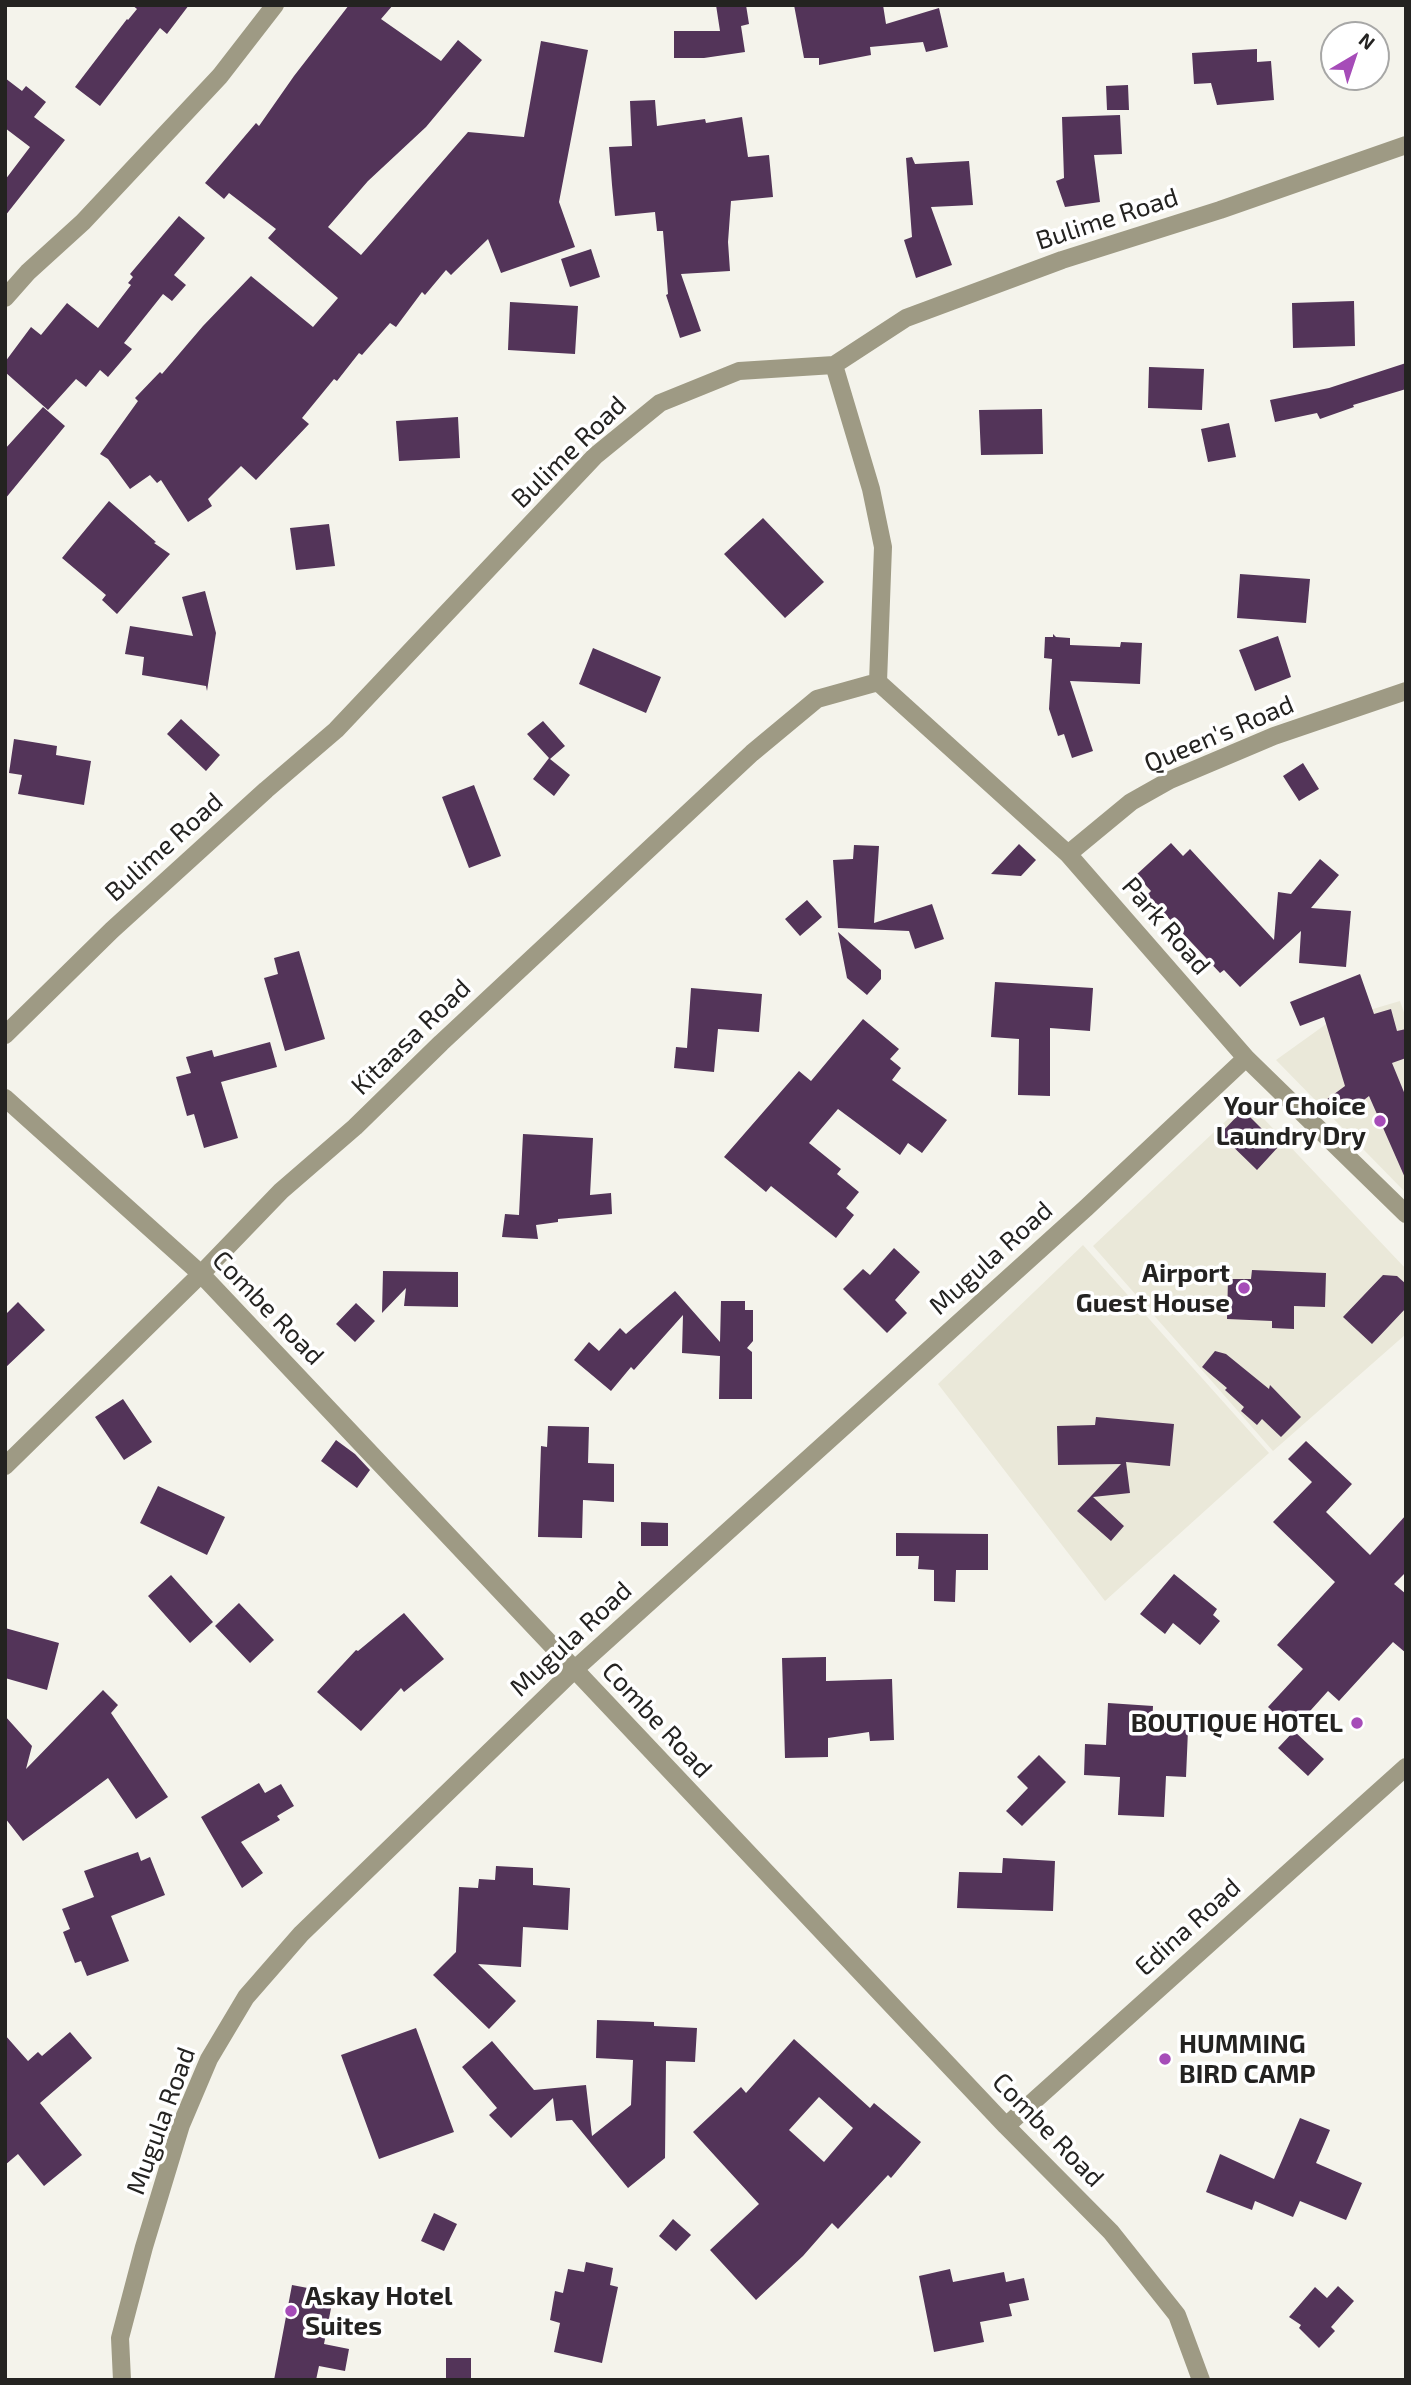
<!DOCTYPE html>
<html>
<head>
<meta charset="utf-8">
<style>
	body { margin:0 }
	#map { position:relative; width:1411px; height:2385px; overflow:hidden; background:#f4f3eb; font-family:"Exo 2",sans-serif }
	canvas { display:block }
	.frame { position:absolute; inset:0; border:7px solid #242321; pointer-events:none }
	.north { position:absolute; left:1320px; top:21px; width:70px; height:70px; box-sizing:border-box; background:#fff; border:2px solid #a7a7a6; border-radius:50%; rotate:39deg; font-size:19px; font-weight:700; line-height:28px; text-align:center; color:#242321 }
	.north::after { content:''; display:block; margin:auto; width:24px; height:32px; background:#a64cb8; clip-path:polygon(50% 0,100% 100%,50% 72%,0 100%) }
</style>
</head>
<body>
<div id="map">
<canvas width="1411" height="2385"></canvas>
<div class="frame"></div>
<div class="north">N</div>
</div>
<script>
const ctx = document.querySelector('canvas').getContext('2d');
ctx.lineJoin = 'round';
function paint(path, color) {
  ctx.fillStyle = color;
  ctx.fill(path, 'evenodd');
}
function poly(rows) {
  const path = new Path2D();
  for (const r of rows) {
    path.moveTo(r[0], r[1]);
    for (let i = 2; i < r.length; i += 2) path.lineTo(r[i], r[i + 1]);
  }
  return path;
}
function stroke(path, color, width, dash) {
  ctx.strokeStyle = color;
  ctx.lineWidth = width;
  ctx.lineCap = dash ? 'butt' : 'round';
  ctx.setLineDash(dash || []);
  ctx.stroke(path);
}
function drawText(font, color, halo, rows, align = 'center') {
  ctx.font = font + ' "Exo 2",sans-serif';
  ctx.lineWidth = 7;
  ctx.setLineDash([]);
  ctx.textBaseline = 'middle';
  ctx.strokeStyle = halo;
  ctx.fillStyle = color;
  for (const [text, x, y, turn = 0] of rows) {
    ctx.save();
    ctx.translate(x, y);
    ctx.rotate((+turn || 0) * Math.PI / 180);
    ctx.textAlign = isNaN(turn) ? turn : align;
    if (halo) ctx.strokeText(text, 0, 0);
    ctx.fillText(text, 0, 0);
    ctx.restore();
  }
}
paint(poly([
	[1400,1001,1406,1018,1406,1193,1276,1060,1329,1022],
	[1247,1101,1406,1269,1406,1334,1273,1451,1093,1246],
	[1083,1245,1269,1453,1105,1601,938,1384]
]), '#eae8d9');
paint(poly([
	[132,5,189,5,167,34,160,28,100,106,75,87,127,19,128,20,137,9],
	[349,5,393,5,381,19,441,61,458,40,482,60,426,127,368,181,328,227,361,255,468,132,524,137,541,41,588,50,559,202,575,247,501,273,488,239,451,275,446,270,425,295,422,292,396,327,390,323,362,355,359,353,337,381,334,379,302,418,309,424,256,480,241,466,208,499,212,506,188,522,161,480,157,483,150,475,130,489,108,459,100,454,138,401,135,398,160,372,162,374,203,326,251,276,313,327,338,298,268,238,276,229,229,193,224,199,205,183,256,123,259,126,294,76],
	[716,5,746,5,749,24,741,26,745,52,704,58,674,58,674,31,720,31],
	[794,5,883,5,886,24,939,8,948,47,926,52,923,42,870,47,871,55,819,65,819,58,804,58],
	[1257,49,1257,62,1271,61,1274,100,1217,105,1211,83,1194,84,1192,53],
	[5,78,22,91,26,86,46,102,34,117,65,140,5,216,5,180,30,147,5,128],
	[1128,85,1129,110,1107,110,1106,86],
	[655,100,657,126,705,119,706,123,742,117,748,157,769,155,773,197,731,201,728,242,730,271,681,274,701,331,680,338,666,295,668,294,663,231,657,231,655,212,615,216,612,185,609,147,632,146,630,101],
	[1120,115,1122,154,1094,155,1100,202,1065,207,1056,181,1064,178,1062,117],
	[912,157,915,164,969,161,973,205,931,207,952,265,916,278,904,240,912,237,906,158],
	[179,216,205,238,174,275,186,285,172,301,163,294,124,343,132,349,108,377,100,370,86,387,76,379,48,410,5,372,5,362,31,327,41,335,67,303,98,328,131,285,128,283,133,277,130,274],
	[591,249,600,277,570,287,561,259],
	[1354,301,1355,346,1293,348,1292,303],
	[510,302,578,306,575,354,508,350],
	[1406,363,1406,389,1353,405,1354,407,1320,419,1317,413,1275,422,1270,400,1329,388],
	[1149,367,1204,369,1202,410,1148,408],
	[43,407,65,426,5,499,5,449],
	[1042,409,1043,454,981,455,979,410],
	[458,417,460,458,399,461,396,421],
	[1229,423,1236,457,1208,462,1201,429],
	[109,501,156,542,154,543,170,554,117,614,102,600,106,595,62,558],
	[763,518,824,582,785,618,724,554],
	[329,524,335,566,296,570,290,528],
	[1240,574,1310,579,1306,623,1237,618],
	[205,591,216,633,207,691,206,686,142,675,144,657,125,654,130,626,193,636,182,597],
	[1053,634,1056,637,1070,638,1070,645,1120,647,1121,642,1142,643,1140,684,1070,681,1093,751,1072,758,1064,734,1058,736,1049,709,1052,659,1044,658,1045,637,1053,637],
	[1278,636,1291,677,1255,691,1239,650],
	[593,648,661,677,646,713,579,684],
	[181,719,220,755,206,771,167,734],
	[543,721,565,746,550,759,570,775,554,796,533,779,549,758,527,734],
	[14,739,57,746,56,755,91,761,84,805,18,794,22,775,9,773],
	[1303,763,1319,789,1299,801,1283,776],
	[474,785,501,856,469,868,442,797],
	[1171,843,1183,856,1190,849,1274,940,1278,892,1291,894,1320,859,1339,875,1311,908,1351,911,1346,967,1299,963,1301,931,1240,987,1224,970,1220,973,1147,895,1151,891,1136,875],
	[1019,844,1036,860,1021,876,991,874],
	[854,845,879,846,874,923,932,904,944,939,915,949,909,931,838,928,833,860,853,859],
	[807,900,822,917,800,936,785,919],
	[838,932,881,970,881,979,867,995,847,978],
	[299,951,325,1039,285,1051,264,978,278,974,274,958],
	[1360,974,1374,1014,1391,1009,1397,1031,1406,1029,1406,1058,1392,1063,1406,1097,1406,1180,1369,1096,1342,1117,1326,1100,1345,1086,1324,1017,1300,1026,1290,1002],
	[995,982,1093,988,1090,1031,1050,1028,1050,1096,1018,1095,1019,1039,991,1037],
	[691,988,762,994,759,1032,718,1029,714,1072,674,1068,676,1047,687,1048],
	[863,1019,899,1049,890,1059,901,1068,892,1080,947,1120,922,1153,908,1143,900,1155,838,1109,809,1143,841,1169,837,1174,859,1192,846,1208,854,1215,836,1238,771,1186,766,1192,724,1157,799,1071,811,1081],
	[270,1042,277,1067,221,1082,238,1138,204,1148,194,1114,187,1116,176,1077,191,1073,186,1057,212,1050,214,1057],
	[1243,1110,1279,1146,1257,1170,1220,1134],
	[523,1134,593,1138,590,1195,611,1193,612,1214,558,1219,558,1222,536,1225,538,1239,502,1237,505,1214,519,1215],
	[894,1248,920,1272,895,1300,907,1313,887,1333,843,1289,863,1269,870,1275],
	[1252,1270,1326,1273,1325,1307,1294,1306,1294,1329,1272,1328,1272,1321,1227,1319,1228,1279,1251,1279],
	[383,1271,458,1272,458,1307,404,1306,406,1288,382,1313],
	[1383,1275,1397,1276,1406,1284,1406,1308,1372,1344,1343,1317],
	[675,1291,720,1342,721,1301,745,1301,745,1310,753,1310,753,1341,747,1348,752,1352,752,1399,719,1399,720,1356,682,1353,683,1315,634,1370,631,1367,611,1391,574,1360,589,1342,599,1351,620,1328,626,1334],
	[18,1302,45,1330,5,1368,5,1315],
	[356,1303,375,1321,355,1342,336,1324],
	[1215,1351,1226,1354,1269,1389,1270,1385,1301,1417,1281,1437,1262,1419,1257,1425,1241,1411,1244,1407,1225,1390,1227,1388,1202,1367],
	[123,1399,152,1442,124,1460,95,1417],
	[1096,1417,1174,1424,1170,1466,1126,1462,1130,1493,1093,1497,1124,1526,1111,1541,1077,1511,1121,1464,1058,1465,1057,1426,1095,1425],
	[548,1426,589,1427,588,1463,614,1464,614,1502,583,1500,582,1538,538,1537,541,1446,547,1447],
	[336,1440,355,1454,370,1470,357,1488,321,1461],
	[1306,1441,1352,1484,1326,1512,1370,1555,1406,1515,1406,1572,1394,1584,1406,1594,1406,1653,1393,1642,1339,1701,1328,1691,1293,1730,1268,1707,1303,1669,1277,1645,1335,1582,1273,1522,1312,1482,1288,1459],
	[158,1486,225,1517,207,1555,140,1523],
	[641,1522,668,1523,668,1546,641,1546],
	[896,1533,988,1534,988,1570,956,1570,955,1602,934,1601,934,1570,918,1569,919,1556,896,1556],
	[1174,1574,1217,1609,1213,1615,1220,1621,1200,1645,1173,1623,1165,1634,1140,1614],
	[171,1575,213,1622,190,1643,148,1596],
	[239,1603,274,1640,250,1663,215,1626],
	[404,1613,444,1659,404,1692,401,1688,361,1731,317,1692,356,1650,358,1651],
	[5,1628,59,1643,47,1690,5,1678],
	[826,1657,826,1681,892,1679,894,1740,870,1741,869,1732,828,1738,828,1757,785,1758,782,1658],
	[103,1690,118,1705,111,1713,168,1797,136,1819,108,1778,23,1841,5,1818,5,1716,32,1746,26,1769],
	[1108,1703,1153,1706,1152,1728,1188,1730,1186,1777,1166,1776,1164,1817,1118,1815,1120,1777,1084,1775,1085,1744,1106,1745],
	[1294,1731,1324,1759,1308,1776,1278,1748],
	[1039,1755,1066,1782,1022,1826,1006,1811,1028,1788,1017,1777],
	[259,1783,265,1793,281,1784,294,1806,277,1816,280,1820,241,1842,263,1873,242,1888,201,1817],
	[138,1852,141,1861,150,1857,165,1895,111,1916,129,1961,87,1976,81,1961,75,1963,63,1932,70,1929,62,1909,94,1897,84,1871],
	[1003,1858,1055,1861,1053,1911,957,1908,959,1872,1002,1873],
	[496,1866,533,1868,533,1885,570,1888,568,1930,523,1927,521,1967,478,1964,516,2001,489,2029,433,1975,456,1952,459,1887,478,1888,479,1879,495,1880],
	[597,2020,654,2022,654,2026,697,2028,695,2062,666,2061,665,2158,628,2188,572,2120,556,2121,553,2098,511,2138,489,2115,497,2108,462,2067,492,2041,534,2090,586,2085,592,2136,631,2105,633,2060,596,2058],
	[416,2028,454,2132,379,2159,341,2055],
	[70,2032,92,2058,40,2103,82,2155,44,2186,18,2154,5,2165,5,2035,28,2061,38,2052,42,2056],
	[794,2039,870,2108,874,2103,921,2142,891,2178,888,2175,838,2229,832,2223,803,2256,756,2300,710,2250,759,2204,693,2132,741,2087,746,2093],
	[819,2097,853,2128,824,2162,789,2130],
	[1300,2118,1330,2130,1316,2163,1362,2183,1346,2220,1300,2201,1293,2217,1255,2201,1252,2210,1206,2192,1220,2154,1274,2179],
	[434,2213,457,2224,444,2251,421,2241],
	[673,2219,691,2235,676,2251,659,2236],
	[586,2262,613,2268,610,2285,618,2287,602,2363,554,2352,560,2323,550,2320,555,2291,563,2293,568,2269,584,2272],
	[950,2269,953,2282,1004,2272,1006,2282,1024,2278,1029,2300,1009,2304,1012,2316,980,2322,984,2342,934,2352,919,2276],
	[292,2285,334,2293,324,2344,349,2349,345,2371,319,2366,316,2380,274,2380],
	[1338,2286,1354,2301,1331,2327,1335,2331,1319,2348,1299,2328,1301,2325,1289,2317,1315,2287,1327,2298],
	[446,2358,471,2358,471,2380,446,2380]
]), '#533459');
stroke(poly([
	[5,298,28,272,83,222,220,76,275,5],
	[834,365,871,489,883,547,878,682],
	[878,682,1068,854,1246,1058,1406,1214],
	[1068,854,1131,802,1170,780,1274,736,1406,691],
	[5,1035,112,930,266,790,336,730,595,456,660,403,739,371,834,365,906,318,1062,260,1220,210,1406,145],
	[5,1098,201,1274,1006,2126,1111,2232,1177,2315,1201,2380],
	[5,1466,201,1274,281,1191,355,1127,441,1043,752,753,817,699,878,682],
	[1006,2126,1406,1767],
	[122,2380,120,2338,144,2247,181,2125,209,2059,246,1997,301,1934,574,1670,1086,1208,1246,1058]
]), '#9e9a84', 18);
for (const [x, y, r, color] of [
	[1380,1121,7,"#a64cb8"],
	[1244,1288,7,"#a64cb8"],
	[1357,1723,7,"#a64cb8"],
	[1165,2059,7,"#a64cb8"],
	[291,2311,7,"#a64cb8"]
]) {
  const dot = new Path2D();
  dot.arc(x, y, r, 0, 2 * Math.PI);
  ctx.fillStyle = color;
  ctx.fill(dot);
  stroke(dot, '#fff', 2.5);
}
drawText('26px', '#242321', '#fff', [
	["Bulime Road",1107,219,-18],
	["Bulime Road",569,452,-44],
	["Queen's Road",1219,734,-23],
	["Bulime Road",164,847,-42],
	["Park Road",1166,926,49],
	["Kitaasa Road",411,1037,-44],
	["Mugula Road",991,1258,-42],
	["Combe Road",268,1308,46],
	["Mugula Road",571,1639,-43],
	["Combe Road",657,1720,47],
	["Edina Road",1188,1927,-42],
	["Mugula Road",161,2121,-70],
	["Combe Road",1048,2130,46]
]);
drawText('bold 26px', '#242321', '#fff', [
	["Your Choice",1366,1106],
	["Laundry Dry",1366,1136],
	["Airport",1230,1273],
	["Guest House",1230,1303],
	["BOUTIQUE HOTEL",1343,1723],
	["HUMMING",1179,2044,"left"],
	["BIRD CAMP",1179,2074,"left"],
	["Askay Hotel",305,2296,"left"],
	["Suites",305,2326,"left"]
], 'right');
</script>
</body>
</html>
